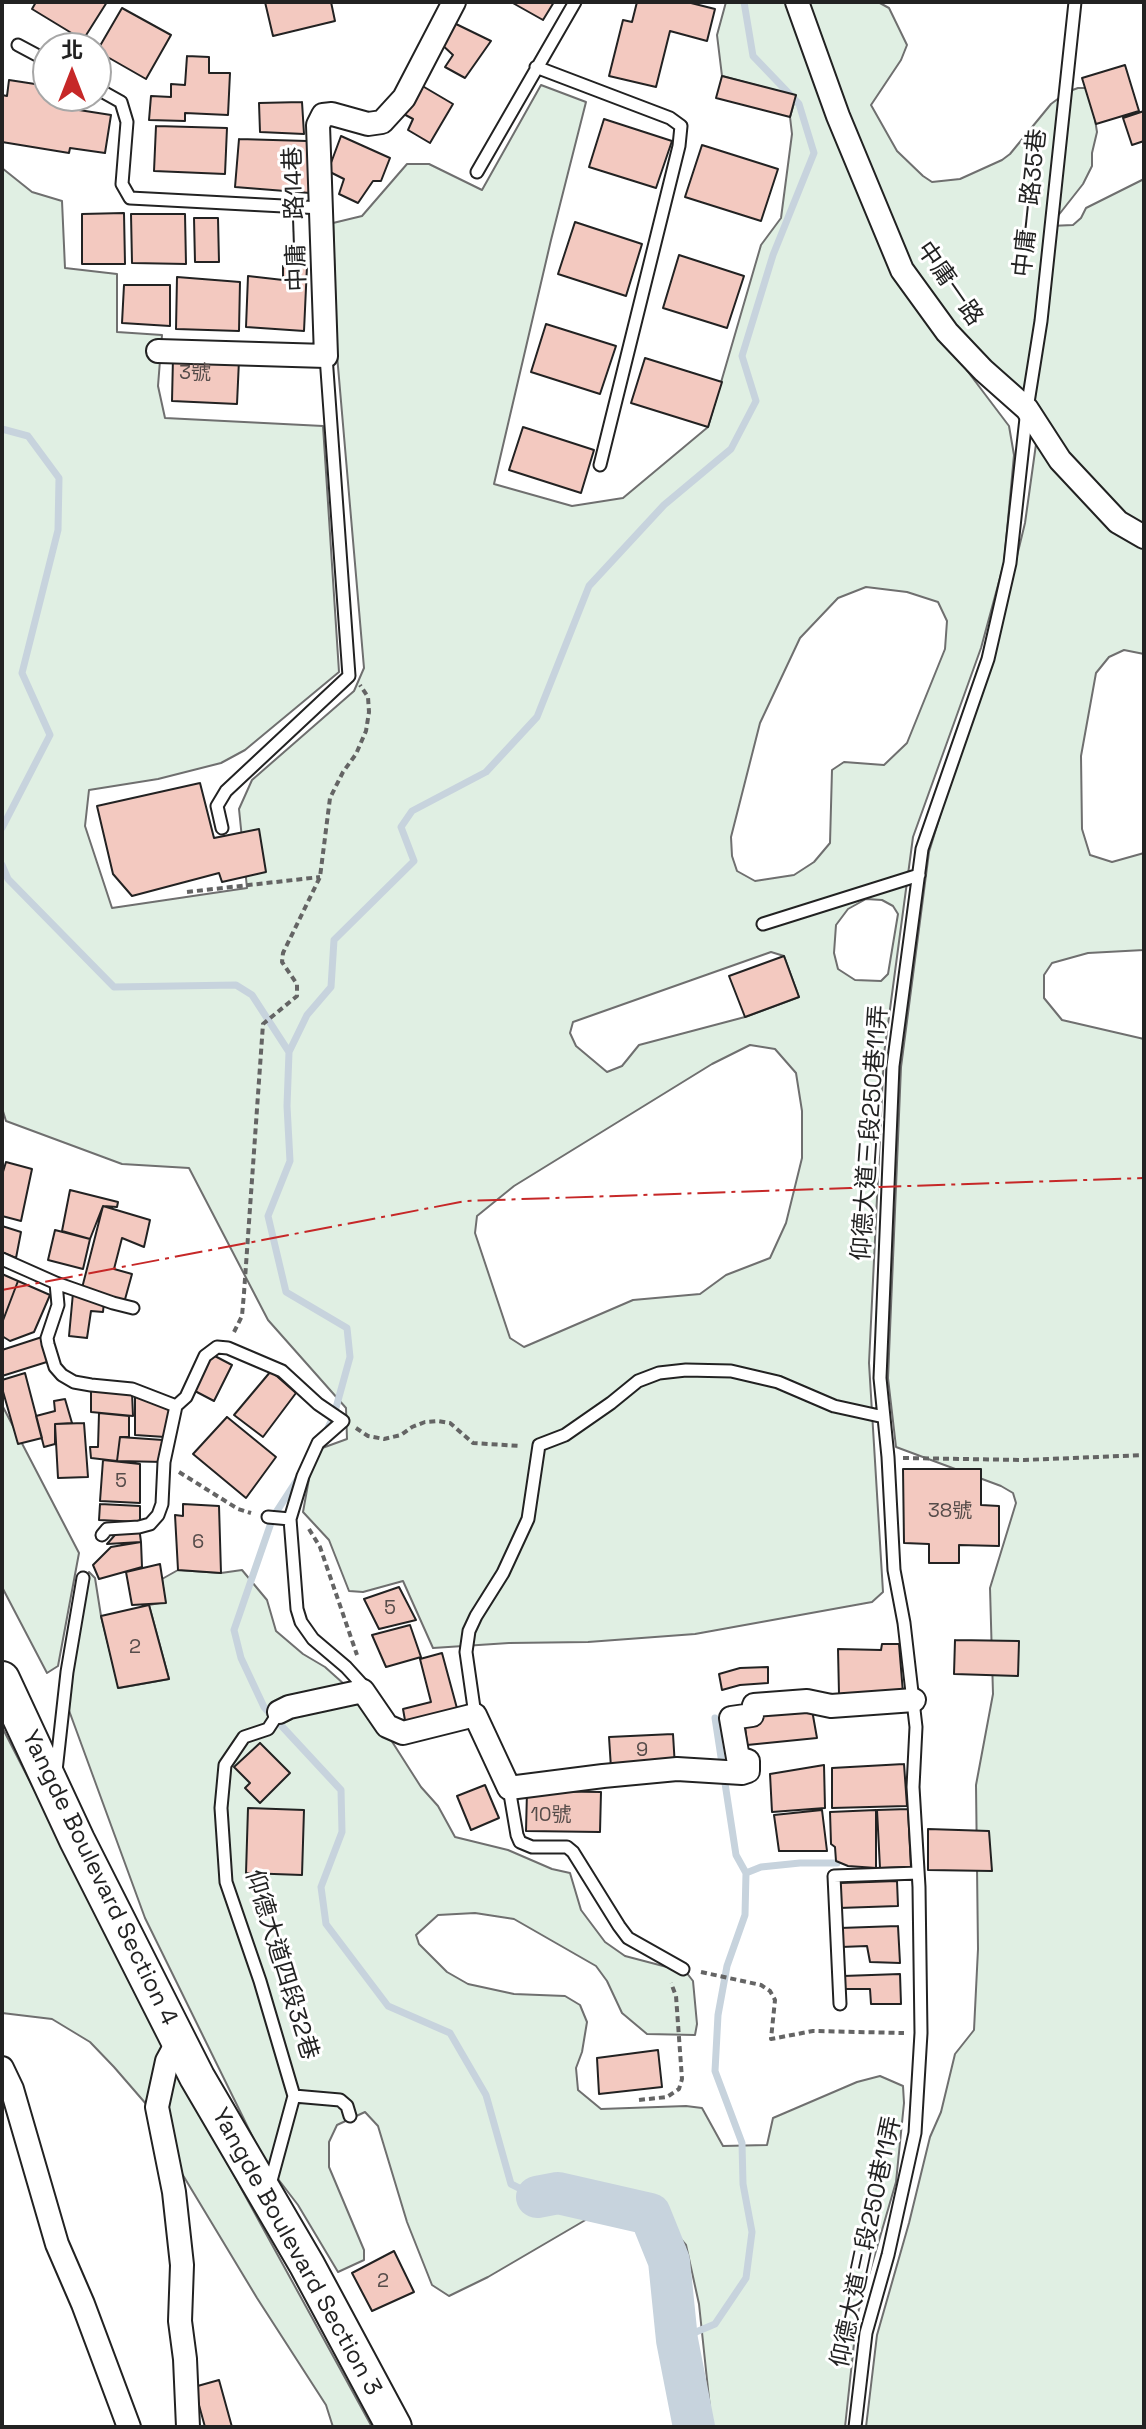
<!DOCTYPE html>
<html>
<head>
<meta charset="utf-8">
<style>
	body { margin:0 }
	#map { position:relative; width:1146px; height:2429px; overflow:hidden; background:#fff; font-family:"Space Grotesk","Noto Sans TC",sans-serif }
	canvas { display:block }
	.frame { position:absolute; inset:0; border:4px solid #222; pointer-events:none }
	.north { position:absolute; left:32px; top:32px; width:80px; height:80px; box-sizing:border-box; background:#fff; border:2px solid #a7a7a7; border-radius:50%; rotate:0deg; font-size:22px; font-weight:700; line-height:32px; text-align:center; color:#222 }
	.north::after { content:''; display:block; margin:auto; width:28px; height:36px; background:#c62828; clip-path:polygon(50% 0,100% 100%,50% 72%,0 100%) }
</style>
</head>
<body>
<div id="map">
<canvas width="1146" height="2429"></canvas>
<div class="frame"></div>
<div class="north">北</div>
</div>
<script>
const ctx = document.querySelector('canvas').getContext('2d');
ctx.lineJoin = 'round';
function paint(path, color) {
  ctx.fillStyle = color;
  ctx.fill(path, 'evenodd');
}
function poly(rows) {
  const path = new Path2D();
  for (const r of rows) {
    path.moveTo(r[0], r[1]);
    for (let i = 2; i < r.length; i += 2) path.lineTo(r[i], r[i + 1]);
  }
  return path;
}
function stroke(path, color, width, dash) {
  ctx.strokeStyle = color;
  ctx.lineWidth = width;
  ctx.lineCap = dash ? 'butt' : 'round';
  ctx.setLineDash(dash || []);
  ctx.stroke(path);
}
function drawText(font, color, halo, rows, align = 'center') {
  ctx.font = font + ' "Space Grotesk","Noto Sans TC",sans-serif';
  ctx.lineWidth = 6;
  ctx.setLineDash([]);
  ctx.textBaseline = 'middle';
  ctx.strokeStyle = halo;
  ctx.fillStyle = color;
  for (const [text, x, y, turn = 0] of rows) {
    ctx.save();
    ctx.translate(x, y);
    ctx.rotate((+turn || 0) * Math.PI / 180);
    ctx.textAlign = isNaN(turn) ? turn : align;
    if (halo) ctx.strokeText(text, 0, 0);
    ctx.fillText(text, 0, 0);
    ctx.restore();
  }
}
const green = poly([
	[726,2,789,2,894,274,1009,426,1014,455,1004,563,981,648,913,837,884,1054,869,1363,883,1592,872,1602,695,1634,588,1642,509,1643,433,1648,403,1581,363,1592,349,1591,329,1540,303,1512,314,1451,347,1439,346,1408,268,1320,189,1168,122,1164,6,1121,2,1108,2,168,32,192,62,201,65,268,117,274,117,332,162,335,158,386,165,418,323,426,339,672,245,750,221,763,158,779,89,790,85,826,112,908,247,888,239,809,252,780,354,691,364,668,337,355,333,223,362,216,407,164,429,164,482,190,541,85,586,102,551,240,494,484,572,506,623,498,708,427,761,245,781,218,792,134,790,117,796,96,722,76,717,35,726,2],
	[866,587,907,592,938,602,947,621,945,649,907,743,884,765,844,762,832,770,830,843,814,862,794,875,755,881,737,871,732,856,731,837,760,723,800,638,838,598,866,587],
	[866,899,882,900,893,906,898,914,888,974,881,981,855,980,838,969,834,953,836,925,848,909,866,899],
	[771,952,784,956,799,997,745,1017,639,1045,622,1066,607,1072,576,1046,570,1033,573,1022,771,952],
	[750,1045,775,1049,796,1073,802,1111,802,1158,786,1223,770,1258,726,1275,700,1294,633,1300,524,1347,510,1338,475,1233,477,1216,514,1186,712,1064,750,1045],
	[801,2,878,2,889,8,907,45,901,60,871,105,897,151,923,176,932,182,960,179,1002,160,1010,154,1051,104,1067,92,1078,88,1090,88,1097,132,1092,153,1092,166,1083,184,1050,226,1073,225,1081,218,1086,208,1144,179,1144,654,1124,650,1109,657,1096,673,1081,756,1082,829,1090,855,1112,862,1144,853,1144,950,1088,953,1052,963,1044,975,1044,998,1062,1020,1144,1039,1144,2427,866,2427,877,2335,909,2223,930,2137,941,2112,955,2054,974,2030,978,1949,976,1785,993,1694,990,1588,1016,1503,1013,1493,1001,1486,896,1447,888,1378,901,1067,929,852,1008,593,1025,523,1037,437,910,264,801,2],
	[2,1405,79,1553,58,1666,47,1673,2,1587,2,1405],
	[178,1570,221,1573,242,1570,267,1600,276,1631,303,1654,325,1667,354,1693,391,1740,421,1787,438,1806,455,1837,508,1850,552,1869,570,1873,581,1910,605,1942,625,1956,686,1972,693,1981,697,2024,695,2035,647,2034,622,2013,607,1981,596,1966,514,1919,475,1913,438,1915,416,1935,419,1944,447,1972,468,1984,514,1994,565,1996,580,2005,587,2022,582,2052,576,2068,578,2090,601,2109,686,2106,702,2108,723,2146,767,2145,773,2118,857,2082,880,2076,903,2086,904,2103,896,2182,857,2316,845,2427,712,2427,699,2304,686,2245,646,2198,606,2208,488,2277,449,2296,432,2285,407,2222,378,2126,365,2112,337,2125,329,2142,329,2167,364,2250,364,2260,338,2272,298,2205,265,2162,145,1918,67,1705,86,1579,89,1572,95,1578,101,1616,119,1688,169,1679,149,1605,165,1602,162,1579,178,1570],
	[2,1727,202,2117,372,2427,333,2427,326,2405,257,2298,178,2167,153,2112,114,2067,90,2042,52,2019,2,2013,2,1727]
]);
paint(green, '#e0efe3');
stroke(green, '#6f6f6f', 2);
stroke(poly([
	[2,429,28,436,59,478,58,530,22,673,50,735,2,828],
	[2,865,8,879,114,987,236,985,252,995,289,1052,287,1106,290,1161,268,1216,286,1292,347,1328,350,1357,334,1415,326,1432],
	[289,1052,307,1015,331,987,334,940,414,861,401,827,412,811,486,772,537,717,589,586,664,505,731,449,756,401,742,356,773,255,814,153,799,104,753,56,744,2],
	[299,1477,273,1517,234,1630,241,1658,264,1707,341,1790,342,1832,321,1887,326,1924,388,2006,450,2033,486,2095,511,2184,537,2197],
	[746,1873,761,1867,800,1863,837,1863],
	[677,2340,715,2324,746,2278,752,2232,743,2184,742,2143,715,2071,718,2015,727,1966,745,1915,746,1873,736,1855,715,1718]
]), '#c7d3dd', 7);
stroke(poly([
	[537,2197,558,2193,650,2214,669,2261,677,2340,694,2427]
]), '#c7d3dd', 42);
const building = poly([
	[36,2,107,2,83,40,32,9,36,2],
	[265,2,331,2,335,21,273,36,265,2],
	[511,2,554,2,543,20,511,2],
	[637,2,687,2,715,9,707,41,670,31,656,87,609,76,623,20,632,22,637,2],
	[122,8,171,35,146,79,97,51,122,8],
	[454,23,491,41,465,78,445,67,453,55,439,42,454,23],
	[187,56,209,57,209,73,230,73,228,115,185,113,185,121,149,120,151,96,171,97,171,84,185,85,187,56],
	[1125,65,1139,111,1096,124,1082,78,1125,65],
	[722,76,796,95,790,117,716,98,722,76],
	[9,80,48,86,48,96,57,96,56,103,79,106,79,110,111,115,105,153,70,148,69,153,2,142,2,95,7,96,9,80],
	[419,84,453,104,430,143,408,130,413,119,400,112,419,84],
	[302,102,304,134,260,132,259,103,302,102],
	[1144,111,1144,141,1132,145,1123,118,1144,111],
	[604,119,672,141,656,188,589,167,604,119],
	[156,126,227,128,225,174,154,171,156,126],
	[341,136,390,158,381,181,373,181,358,203,339,194,344,179,328,171,341,136],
	[239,139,307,141,310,193,235,187,239,139],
	[702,145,778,169,761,221,685,197,702,145],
	[124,213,125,264,82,264,82,214,124,213],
	[131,214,185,214,186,264,132,263,131,214],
	[194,218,218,218,219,262,195,262,194,218],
	[575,222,642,244,626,296,558,274,575,222],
	[679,255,744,276,727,328,663,308,679,255],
	[283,266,307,266,304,331,246,327,248,276,283,280,283,266],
	[177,277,240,282,239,331,176,329,177,277],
	[124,285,170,285,170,326,122,323,124,285],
	[546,324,616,346,600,394,531,372,546,324],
	[173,357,239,360,237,404,172,401,173,357],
	[645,358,722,382,708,427,631,403,645,358],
	[523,427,594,450,581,493,509,470,523,427],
	[200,783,214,838,259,829,266,872,222,882,219,873,132,896,113,874,97,806,200,783],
	[784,956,799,997,745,1017,729,976,784,956],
	[6,1162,32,1169,21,1221,2,1216,2,1175,6,1162],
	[70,1190,118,1202,117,1207,103,1206,90,1239,62,1231,70,1190],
	[103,1206,150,1220,144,1247,122,1238,114,1269,132,1274,124,1303,81,1292,103,1206],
	[2,1226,21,1232,16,1258,2,1252,2,1226],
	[55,1230,90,1239,83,1269,48,1260,55,1230],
	[2,1274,18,1281,2,1323,2,1274],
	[18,1281,50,1295,34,1332,10,1341,2,1336,2,1323,18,1281],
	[73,1293,104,1302,103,1312,91,1311,87,1338,69,1336,73,1293],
	[42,1337,50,1361,2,1376,2,1350,42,1337],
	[211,1354,232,1365,214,1401,193,1390,211,1354],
	[271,1371,296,1393,263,1437,234,1415,271,1371],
	[25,1373,42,1438,18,1444,2,1388,2,1380,25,1373],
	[91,1389,132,1392,133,1416,91,1412,91,1389],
	[135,1394,171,1408,165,1437,135,1435,135,1394],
	[65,1399,72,1423,55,1424,55,1444,44,1447,36,1416,55,1411,54,1401,65,1399],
	[99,1413,129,1416,129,1437,120,1437,117,1461,91,1458,90,1447,98,1447,99,1413],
	[227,1417,276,1457,246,1498,193,1454,227,1417],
	[84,1423,88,1477,58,1478,55,1424,84,1423],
	[120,1437,163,1440,164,1462,117,1461,120,1437],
	[103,1460,140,1464,140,1503,100,1501,103,1460],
	[903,1469,981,1469,981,1505,999,1506,999,1546,959,1545,959,1563,929,1563,929,1544,904,1543,903,1469],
	[100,1504,140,1506,140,1522,99,1520,100,1504],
	[183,1504,219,1506,221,1573,178,1570,175,1515,183,1516,183,1504],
	[122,1527,139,1527,141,1542,107,1544,122,1527],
	[141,1542,142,1567,99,1579,93,1565,111,1547,141,1542],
	[160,1564,166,1603,132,1605,126,1572,160,1564],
	[399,1587,416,1620,379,1629,364,1599,399,1587],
	[149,1605,169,1679,118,1688,101,1616,149,1605],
	[410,1625,421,1657,386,1667,372,1635,410,1625],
	[955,1640,1019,1641,1018,1676,954,1674,955,1640],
	[882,1644,899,1644,903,1693,839,1694,838,1649,881,1650,882,1644],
	[442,1653,458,1712,406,1726,403,1709,431,1702,420,1659,442,1653],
	[768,1667,768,1683,740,1685,722,1690,719,1674,740,1668,768,1667],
	[812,1710,817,1738,747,1745,744,1717,812,1710],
	[673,1734,675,1767,611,1768,609,1737,673,1734],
	[260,1743,290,1773,260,1803,245,1788,250,1783,234,1767,260,1743],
	[904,1764,907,1806,832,1808,832,1768,904,1764],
	[824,1765,825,1808,772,1812,770,1774,824,1765],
	[485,1785,499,1818,471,1830,457,1796,485,1785],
	[527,1791,601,1792,600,1832,526,1831,527,1791],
	[248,1808,304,1810,302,1875,246,1873,248,1808],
	[908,1809,911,1867,880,1868,877,1810,908,1809],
	[822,1810,827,1851,779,1851,774,1815,822,1810],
	[876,1810,876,1868,848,1866,836,1861,835,1847,831,1844,830,1812,876,1810],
	[928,1829,989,1831,992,1871,928,1870,928,1829],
	[897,1881,898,1906,839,1908,840,1883,897,1881],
	[898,1926,900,1963,870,1962,867,1946,841,1947,840,1928,898,1926],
	[900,1974,901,2004,871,2004,870,1989,844,1989,843,1976,900,1974],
	[658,2050,662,2087,599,2094,597,2058,658,2050],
	[394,2251,414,2292,372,2311,352,2273,394,2251],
	[219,2380,232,2427,205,2427,194,2387,219,2380]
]);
paint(building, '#f3c9c0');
stroke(building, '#222', 2);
const lane = poly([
	[18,45,48,61],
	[536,67,670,118,681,126,679,146,600,465],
	[96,88,121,102,127,122,122,184,130,198,322,208],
	[477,172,575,2],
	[222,828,217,806,226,791,349,676,326,356],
	[763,924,919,875],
	[2,1259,56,1283,58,1305,47,1338,48,1344,55,1367,62,1375,74,1382,91,1385,132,1389,176,1406,186,1397,205,1356,217,1347,228,1348,282,1371,318,1404,343,1421,318,1443,303,1476,290,1519,268,1517],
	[56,1283,113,1303,133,1308],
	[290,1519,297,1609,301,1622,313,1639,346,1667,367,1690],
	[102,1535,107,1529,139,1527,150,1524,158,1515,162,1504,164,1462,176,1406],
	[475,1715,466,1652,469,1631,476,1616,503,1573,528,1519,539,1445,565,1435,611,1403,638,1381,659,1373,686,1370,731,1371,778,1382,834,1406,884,1417],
	[56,1771,67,1672,83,1578],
	[509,1788,517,1835,520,1842,532,1847,567,1847,573,1852,619,1926,628,1938,683,1969],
	[840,2004,834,1876,918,1873],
	[294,2096,340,2100,347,2106,350,2116],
	[269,2188,294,2096,260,1981,226,1882,221,1808,225,1765,244,1737,268,1729,279,1712],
	[855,2427,866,2333,888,2255,915,2133,921,2033,919,1887,913,1787,916,1727,904,1623,894,1570,888,1457,880,1378,893,1066,922,849,988,659,1010,563,1027,409,1041,321,1075,2]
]);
const street = poly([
	[797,2,838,116,902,270,947,332,983,370,1027,409,1060,460,1118,522,1144,537],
	[158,351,326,356,318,125,323,115,332,114,368,124,382,122,404,98,454,2],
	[279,1712,289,1707,363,1691,387,1726,403,1733,475,1715,509,1788,603,1776,677,1769,742,1773,748,1771,748,1761,738,1758,731,1718,752,1715,754,1705,807,1701,831,1706,914,1700],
	[179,2039,167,2061,157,2107,174,2192,182,2265,180,2321,185,2359,188,2427],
	[2,2068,12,2089,57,2244,83,2304,129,2427]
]);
const primary = poly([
	[2,1679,77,1840,197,2077,307,2265,394,2427]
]);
stroke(lane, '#222', 15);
stroke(street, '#222', 26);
stroke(primary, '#222', 38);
stroke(poly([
	[187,892,320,877],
	[234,1332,242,1316,244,1293,263,1024,297,996,297,984,282,962,283,953,320,877,330,798,343,772,356,754,366,731,369,712,368,697,360,685],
	[356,1428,368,1436,384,1439,401,1435,412,1427,425,1422,438,1421,450,1423,473,1443,520,1446],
	[903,1458,1024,1460,1144,1455],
	[179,1472,238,1509,251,1513],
	[309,1529,320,1547,357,1655],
	[701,1972,761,1985,770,1991,775,2000,771,2039,813,2031,904,2033],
	[639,2100,667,2097,679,2089,682,2079,676,1996,671,1983]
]), '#646464', 4, [6, 4]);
stroke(lane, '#fff', 11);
stroke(street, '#fff', 22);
stroke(primary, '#fff', 34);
stroke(poly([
	[2,1290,466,1201,1144,1178]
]), '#c62828', 2, [28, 6, 4, 6]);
drawText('20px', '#564c4a', null, [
	["3號",195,374],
	["5",121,1482],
	["38號",950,1512],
	["6",198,1543],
	["5",390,1609],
	["2",135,1648],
	["9",642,1751],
	["10號",551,1816],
	["2",383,2282]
]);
drawText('24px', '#222', '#fff', [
	["中庸一路35巷",1031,203,-84],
	["中庸一路14巷",296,219,-92],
	["中庸一路",949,284,55],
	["仰德大道三段250巷11弄",871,1133,-86],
	["Yangde Boulevard Section 4",99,1878,64],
	["仰德大道四段32巷",281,1965,73],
	["仰德大道三段250巷11弄",867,2242,-78],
	["Yangde Boulevard Section 3",296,2252,61]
]);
</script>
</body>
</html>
